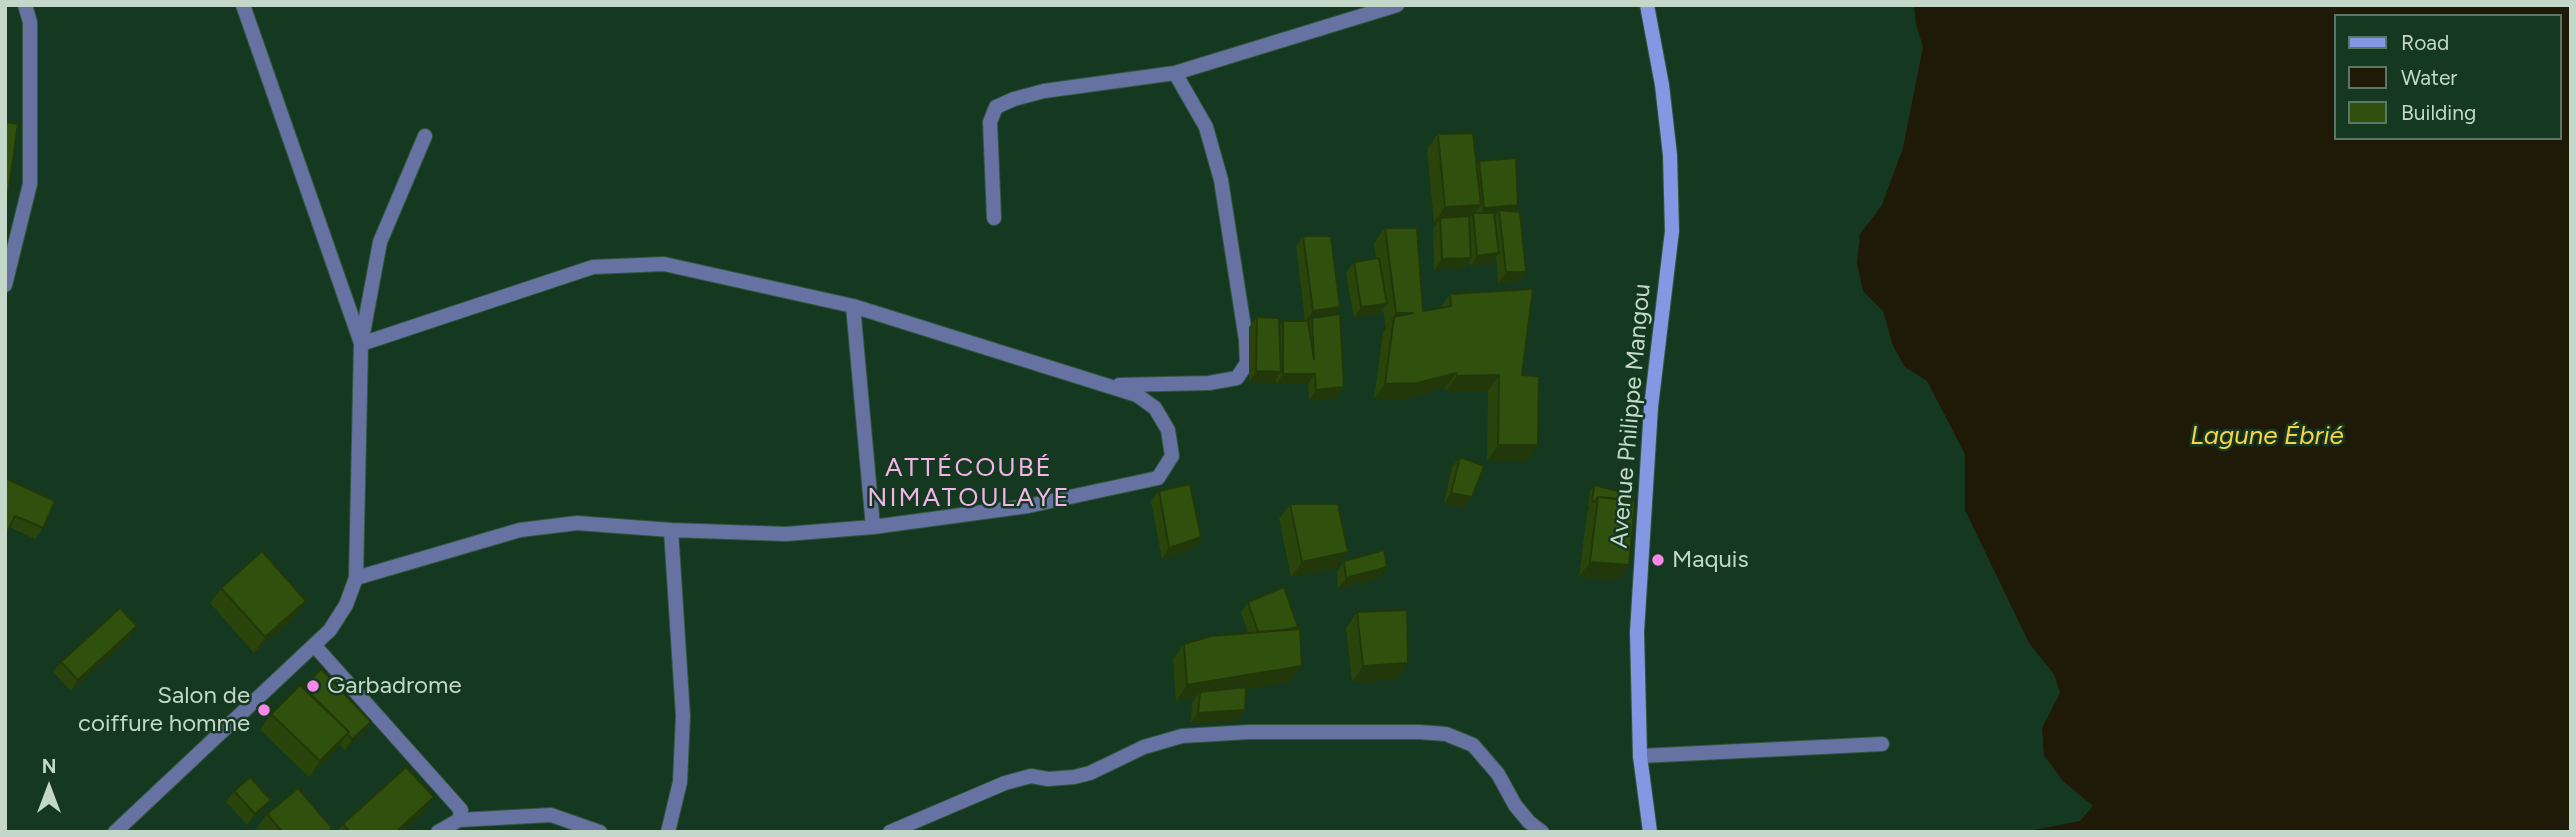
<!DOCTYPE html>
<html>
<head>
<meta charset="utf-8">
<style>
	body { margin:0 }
	#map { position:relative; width:2576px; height:837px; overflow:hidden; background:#153820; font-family:Figtree,sans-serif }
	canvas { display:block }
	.frame { position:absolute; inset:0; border:7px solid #c4d8c9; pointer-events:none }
	.legend { position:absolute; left:2334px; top:14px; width:228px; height:126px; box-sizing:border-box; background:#153820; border:2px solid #5b7864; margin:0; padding:9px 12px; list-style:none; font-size:21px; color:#c4d8c9 }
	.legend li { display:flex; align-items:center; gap:14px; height:35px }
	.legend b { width:35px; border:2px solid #5b7864 }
	.north { position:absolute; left:14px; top:753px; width:70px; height:70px; -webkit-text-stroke:5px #153820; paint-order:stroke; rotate:0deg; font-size:19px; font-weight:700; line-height:28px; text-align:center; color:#c4d8c9 }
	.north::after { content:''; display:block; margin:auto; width:24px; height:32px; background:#c4d8c9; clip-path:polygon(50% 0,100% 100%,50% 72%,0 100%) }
</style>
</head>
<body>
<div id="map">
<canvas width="2576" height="837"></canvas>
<div class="frame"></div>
<ul class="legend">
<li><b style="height:9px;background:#8497e2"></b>Road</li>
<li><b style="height:19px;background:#1f1907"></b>Water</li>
<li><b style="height:19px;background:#30500e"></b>Building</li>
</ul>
<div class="north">N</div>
</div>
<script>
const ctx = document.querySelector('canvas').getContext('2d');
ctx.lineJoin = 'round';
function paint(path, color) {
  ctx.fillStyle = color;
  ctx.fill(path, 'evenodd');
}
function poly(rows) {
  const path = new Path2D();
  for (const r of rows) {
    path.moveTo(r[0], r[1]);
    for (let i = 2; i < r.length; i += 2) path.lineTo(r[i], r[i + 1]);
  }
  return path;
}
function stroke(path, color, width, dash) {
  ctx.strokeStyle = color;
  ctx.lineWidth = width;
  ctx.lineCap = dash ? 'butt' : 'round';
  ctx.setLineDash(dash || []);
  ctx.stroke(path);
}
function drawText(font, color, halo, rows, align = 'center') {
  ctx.font = font + ' Figtree,sans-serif';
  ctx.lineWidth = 5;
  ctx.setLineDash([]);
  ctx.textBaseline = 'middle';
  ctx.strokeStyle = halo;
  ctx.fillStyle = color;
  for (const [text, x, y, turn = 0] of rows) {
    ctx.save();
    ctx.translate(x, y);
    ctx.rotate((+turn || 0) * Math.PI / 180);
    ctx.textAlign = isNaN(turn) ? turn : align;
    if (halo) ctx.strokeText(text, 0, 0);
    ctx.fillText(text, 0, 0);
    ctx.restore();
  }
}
paint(poly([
	[1914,5,2571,5,2571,832,2024,832,2080,821,2093,806,2063,781,2044,755,2042,728,2060,693,2054,674,2029,643,1965,510,1965,454,1927,381,1905,367,1893,346,1883,311,1863,291,1857,263,1860,234,1882,205,1903,148,1923,47,1916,24],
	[2336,16,2560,16,2560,138,2336,138]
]), '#1f1907');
const street = poly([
	[243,5,361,343],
	[994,218,990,122,996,107,1014,99,1044,91,1175,73,1397,5],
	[5,285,30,184,30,22,25,5],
	[853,306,873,527],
	[1119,385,1209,383,1237,378,1247,363,1246,340,1221,180,1206,127,1175,73],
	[356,578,520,530,577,523,671,530,786,534,873,527,1028,506,1158,478,1172,456,1168,430,1155,408,1137,395,853,306,664,264,593,267,361,344],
	[314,645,461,810,459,820],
	[1640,756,1882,744],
	[115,832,330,630,346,605,356,578,361,344,380,242,425,136],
	[438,832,459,820,551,815,600,832],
	[668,832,680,782,683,716,671,530],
	[890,832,1005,783,1031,776,1048,779,1074,777,1090,773,1144,747,1182,736,1249,732,1419,732,1446,734,1473,745,1498,774,1515,805,1529,822,1542,832]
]);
const secondary = poly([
	[1647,5,1662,85,1670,155,1672,231,1651,407,1637,632,1640,756,1650,832]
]);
stroke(street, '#34553e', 16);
stroke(secondary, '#34553e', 16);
stroke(street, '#6672a1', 14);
stroke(secondary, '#8497e2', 14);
paint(poly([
	[1438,134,1477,165,1479,161,1518,205,1514,211,1526,272,1519,282,1498,283,1496,257,1491,263,1470,266,1469,261,1464,269,1434,270,1433,229,1437,223,1434,223,1427,149],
	[1385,228,1423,311,1440,308,1450,294,1522,375,1527,461,1487,461,1488,391,1446,391,1445,388,1407,399,1374,399,1383,332,1386,329,1383,310,1379,314,1354,318,1346,273,1354,262,1376,259,1374,243],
	[1303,236,1334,315,1344,387,1337,398,1309,401,1308,384,1276,384,1276,380,1274,383,1249,382,1249,327,1257,317,1279,327,1283,321,1305,321,1296,246],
	[1460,457,1472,497,1465,508,1444,503,1452,467],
	[5,478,43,528,35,539,10,527],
	[1594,485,1619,580,1579,577,1587,512,1590,507,1588,507,1590,491],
	[1159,491,1194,548,1162,559,1151,501],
	[1290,504,1348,552,1337,568,1291,577,1279,519],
	[1344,561,1379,578,1338,589,1337,572],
	[221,588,306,601,295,617,254,653,210,603],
	[1248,602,1298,627,1296,629,1291,682,1245,689,1245,710,1237,721,1191,723,1192,703,1196,697,1176,701,1173,659,1184,644,1248,633,1241,612],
	[1357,612,1408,663,1397,679,1352,682,1346,628],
	[130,637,71,691,53,672,61,662],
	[260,707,273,708,269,713,262,719,257,712],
	[271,714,364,733,345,750,340,745,309,777,260,730],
	[234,791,271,800,263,810,247,825,226,802],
	[423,813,402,832,337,832,343,824],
	[267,814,332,828,330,832,258,832,256,829]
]), '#29450c');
paint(poly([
	[1481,205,1473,215,1473,213,1468,220,1440,218,1437,223,1434,223,1445,207],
	[1518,205,1511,216,1499,210,1494,217,1477,219,1484,208],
	[1499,253,1491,263,1470,266,1477,256],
	[1471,258,1464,269,1434,270,1442,259],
	[1506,272,1526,272,1519,282,1498,283],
	[1387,304,1379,314,1354,318,1361,307],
	[1340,307,1332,318,1312,318,1310,321,1305,321,1313,311],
	[1396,313,1413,313,1394,317,1385,329],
	[1256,371,1281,372,1274,383,1249,382],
	[1456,373,1445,388,1407,399,1374,399,1385,384],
	[1283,374,1315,374,1308,384,1276,384],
	[1499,375,1488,391,1446,391,1457,376],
	[1344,387,1337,398,1309,401,1316,390],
	[1498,445,1538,445,1527,461,1487,461],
	[1451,493,1472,497,1465,508,1444,503],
	[1201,537,1194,548,1162,559,1169,548],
	[1348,552,1337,568,1291,577,1302,562],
	[1590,562,1629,565,1619,580,1579,577],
	[1387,567,1379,578,1338,589,1346,578],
	[306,601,295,617,254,653,265,637],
	[137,626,130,637,71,691,78,680],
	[1408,663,1397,679,1352,682,1363,666],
	[1302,666,1291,682,1200,697,1200,692,1196,697,1176,701,1187,685],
	[1245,710,1237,721,1191,723,1198,713],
	[371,722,364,733,345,750,352,739],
	[349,732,338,748,309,777,320,761],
	[434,797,423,813,402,832,396,832],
	[271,800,263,810,247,825,255,814]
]), '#22380a');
const building = poly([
	[5,122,18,124,7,202,5,202,5,122],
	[1473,133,1481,205,1445,207,1438,134,1473,133],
	[1516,158,1518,205,1484,208,1479,161,1516,158],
	[1499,210,1520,212,1526,272,1506,272,1499,210],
	[1473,213,1494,213,1499,253,1477,256,1473,213],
	[1469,216,1471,258,1442,259,1440,218,1469,216],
	[1385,228,1417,228,1423,311,1451,306,1450,294,1533,289,1522,375,1539,376,1538,445,1498,445,1499,375,1457,376,1456,373,1418,383,1385,384,1394,317,1413,313,1396,313,1385,228],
	[1303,236,1331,236,1340,307,1313,311,1303,236],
	[1379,258,1387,304,1361,307,1354,262,1379,258],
	[1340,314,1344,387,1316,390,1315,374,1283,374,1283,321,1308,321,1314,359,1312,318,1340,314],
	[1257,317,1279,318,1281,372,1256,371,1257,317],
	[1460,457,1484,466,1472,497,1451,493,1460,457],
	[5,478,55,501,43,528,15,516,5,536,5,478],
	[1190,484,1201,537,1169,548,1159,491,1190,484],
	[1594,485,1622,492,1621,499,1598,497,1594,502,1592,502,1594,485],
	[1598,497,1635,501,1629,565,1590,562,1598,497],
	[1290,504,1338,504,1348,552,1302,562,1290,504],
	[1384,550,1387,567,1346,578,1344,561,1384,550],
	[262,551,306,601,265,637,221,588,262,551],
	[1284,587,1298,627,1283,630,1258,632,1248,602,1284,587],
	[120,608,137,626,78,680,61,662,120,608],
	[1407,610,1408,663,1363,666,1357,612,1407,610],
	[1300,629,1302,666,1187,685,1184,644,1211,636,1300,629],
	[321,669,371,722,352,739,347,734,349,732,303,687,321,669],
	[300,685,349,732,320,761,271,714,300,685],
	[1246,687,1245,710,1198,713,1200,692,1246,687],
	[268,701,273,708,266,713,260,707,268,701],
	[406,767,434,797,396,832,350,832,343,824,406,767],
	[250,777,271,800,255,814,234,791,250,777],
	[298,788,332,828,328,832,282,832,267,814,298,788]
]);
paint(building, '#30500e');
stroke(building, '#22380a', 2);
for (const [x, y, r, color] of [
	[1658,560,7,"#f987e9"],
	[313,686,7,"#f987e9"],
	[264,710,7,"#f987e9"]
]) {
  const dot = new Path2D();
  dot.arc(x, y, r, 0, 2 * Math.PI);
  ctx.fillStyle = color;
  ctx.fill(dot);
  stroke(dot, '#153820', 2.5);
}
drawText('24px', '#c4d8c9', '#153820', [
	["Avenue Philippe Mangou",1631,416,-85]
]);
drawText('24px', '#c4d8c9', '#153820', [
	["Maquis",1672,560],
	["Garbadrome",327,686],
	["Salon de",250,696,"right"],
	["coiffure homme",250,724,"right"]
], 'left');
drawText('italic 26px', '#fad246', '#153820', [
	["Lagune Ébrié",2267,436]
]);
ctx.letterSpacing = '2px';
drawText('26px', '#f3b4e8', '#153820', [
	["ATTÉCOUBÉ",969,468],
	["NIMATOULAYE",969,498]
]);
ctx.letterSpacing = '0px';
</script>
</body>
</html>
